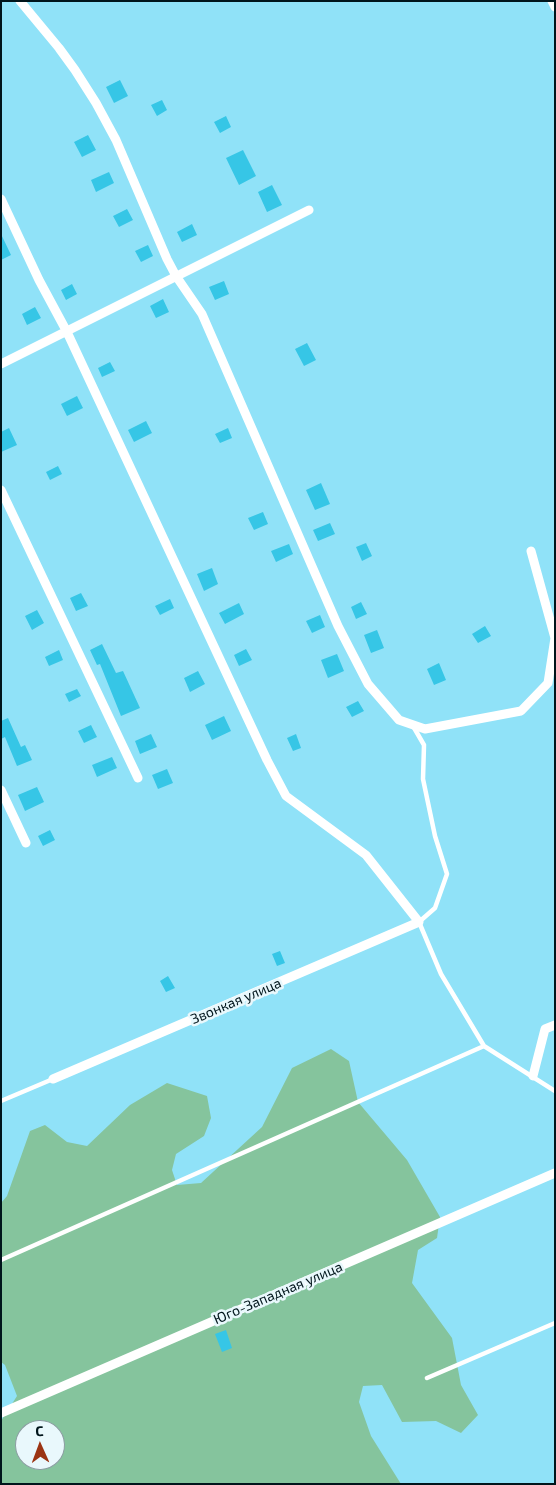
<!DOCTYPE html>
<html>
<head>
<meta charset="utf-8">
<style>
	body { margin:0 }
	#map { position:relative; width:556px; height:1485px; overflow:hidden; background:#90e2f8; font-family:"Exo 2",sans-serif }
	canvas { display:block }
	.frame { position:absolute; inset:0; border:2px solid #00151b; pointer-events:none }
	.north { position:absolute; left:15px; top:1420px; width:50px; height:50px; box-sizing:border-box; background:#e9f8fc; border:1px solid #8c9da2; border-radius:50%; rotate:358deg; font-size:14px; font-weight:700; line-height:20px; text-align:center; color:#00151b }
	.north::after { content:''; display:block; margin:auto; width:18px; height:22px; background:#9b3413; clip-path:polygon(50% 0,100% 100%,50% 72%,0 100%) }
</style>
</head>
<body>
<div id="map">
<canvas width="556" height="1485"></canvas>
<div class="frame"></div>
<div class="north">С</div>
</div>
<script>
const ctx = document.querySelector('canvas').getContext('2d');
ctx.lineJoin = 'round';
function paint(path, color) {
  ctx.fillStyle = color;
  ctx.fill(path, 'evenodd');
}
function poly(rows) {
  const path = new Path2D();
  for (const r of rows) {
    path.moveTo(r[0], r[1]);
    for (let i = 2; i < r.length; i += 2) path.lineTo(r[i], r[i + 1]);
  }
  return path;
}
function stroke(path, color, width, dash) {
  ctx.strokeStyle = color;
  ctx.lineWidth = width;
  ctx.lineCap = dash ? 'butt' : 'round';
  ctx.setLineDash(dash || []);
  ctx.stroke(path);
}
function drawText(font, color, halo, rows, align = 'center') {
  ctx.font = font + ' "Exo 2",sans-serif';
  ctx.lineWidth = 5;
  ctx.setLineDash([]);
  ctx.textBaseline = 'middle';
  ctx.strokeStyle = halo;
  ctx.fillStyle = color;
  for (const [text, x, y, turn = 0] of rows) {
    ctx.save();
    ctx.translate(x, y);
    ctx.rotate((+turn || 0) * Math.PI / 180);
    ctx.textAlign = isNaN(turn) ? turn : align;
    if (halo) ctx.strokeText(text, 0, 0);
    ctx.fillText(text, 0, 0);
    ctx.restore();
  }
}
paint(poly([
	[331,1049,349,1061,358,1102,407,1160,440,1217,437,1238,418,1250,412,1283,452,1338,461,1385,478,1415,461,1433,436,1421,402,1422,382,1385,363,1386,359,1402,371,1436,401,1484,1,1484,1,1421,17,1396,5,1365,1,1362,1,1203,7,1196,30,1131,45,1125,67,1142,87,1146,130,1105,167,1083,207,1096,211,1118,204,1136,176,1154,172,1170,177,1185,201,1183,262,1127,292,1068],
	[25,1430,55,1430,55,1460,25,1460]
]), '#85c49d');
paint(poly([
	[120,80,128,96,114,103,106,87],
	[162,100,167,110,157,116,151,105],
	[226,116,231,127,220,133,214,122],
	[88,135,96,150,82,157,74,142],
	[243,150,256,176,239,185,226,158],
	[109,172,114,183,96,192,91,180],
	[272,185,282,205,267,212,258,192],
	[127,209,133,220,119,227,113,216],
	[192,224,197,235,182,242,177,232],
	[1,234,11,255,1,260],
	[148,245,153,256,141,262,135,251],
	[224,281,229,294,215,300,209,287],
	[72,284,77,294,66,300,61,290],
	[163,299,169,312,156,318,150,306],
	[35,307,41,318,27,325,22,314],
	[307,343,316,360,304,366,295,349],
	[110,362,115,371,102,377,98,368],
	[77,396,83,408,67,416,61,404],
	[146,421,152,433,134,442,128,430],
	[9,428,17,445,1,452,1,432],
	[228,428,232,438,220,443,215,434],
	[58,466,62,474,50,480,46,472],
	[321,483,330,504,315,510,306,490],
	[263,512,268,524,254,530,248,518],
	[330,523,335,534,318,541,313,530],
	[366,543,372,556,362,561,356,547],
	[289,544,293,554,276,562,271,551],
	[212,568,218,584,204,591,197,574],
	[81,593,88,606,76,611,70,598],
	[170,599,174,608,160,615,155,606],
	[361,602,367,614,356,619,351,607],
	[239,603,244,614,225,624,219,613],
	[37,610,44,623,32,630,25,616],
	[320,615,325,627,312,633,306,621],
	[485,626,491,636,478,643,472,634],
	[377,630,384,648,371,653,364,635],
	[102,644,116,673,123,671,140,708,121,716,100,664,97,665,90,650],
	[246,649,252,660,239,666,234,655],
	[59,650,63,660,49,666,45,657],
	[337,654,344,671,328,678,321,660],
	[439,663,446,680,434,685,427,669],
	[198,671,205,684,190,692,184,678],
	[77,689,81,696,69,702,65,694],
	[358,701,364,711,352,717,346,707],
	[224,716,231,731,212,740,205,725],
	[8,718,21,747,25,745,32,760,17,766,5,737,1,739,1,721],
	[91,725,97,737,84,743,78,731],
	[151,734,157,747,140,754,135,741],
	[296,734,301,748,293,751,287,738],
	[112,757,117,768,97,777,92,765],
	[167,769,173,783,158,789,152,775],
	[37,787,44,802,25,811,18,795],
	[50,830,55,840,43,846,38,836],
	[280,951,285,963,277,966,272,954],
	[168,976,175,988,166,992,160,981],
	[226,1330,232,1348,222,1352,215,1334]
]), '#36c6e6');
stroke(poly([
	[413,726,424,745,423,779,435,836,447,874,435,908,419,922,441,974,484,1046,555,1091],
	[1,1101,53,1079],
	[1,1260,484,1046],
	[427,1378,555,1323]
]), '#fff', 4.5);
stroke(poly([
	[20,1,59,48,75,70,96,103,116,140,167,259,176,276,202,314,338,626,368,684,399,720,425,729,521,711,548,683,555,638,531,551],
	[552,1,555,7],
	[1,199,39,280,67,332,267,760,286,796,366,855,419,922,53,1079],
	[1,364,309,210],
	[1,490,138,778],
	[1,790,26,843],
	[533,1076,545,1029,555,1025],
	[1,1413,555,1173]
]), '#fff', 9);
drawText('14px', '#00151b', '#e9f8fc', [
	["Звонкая улица",236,1001,-23],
	["Юго-Западная улица",278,1293,-23]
]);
</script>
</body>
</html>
